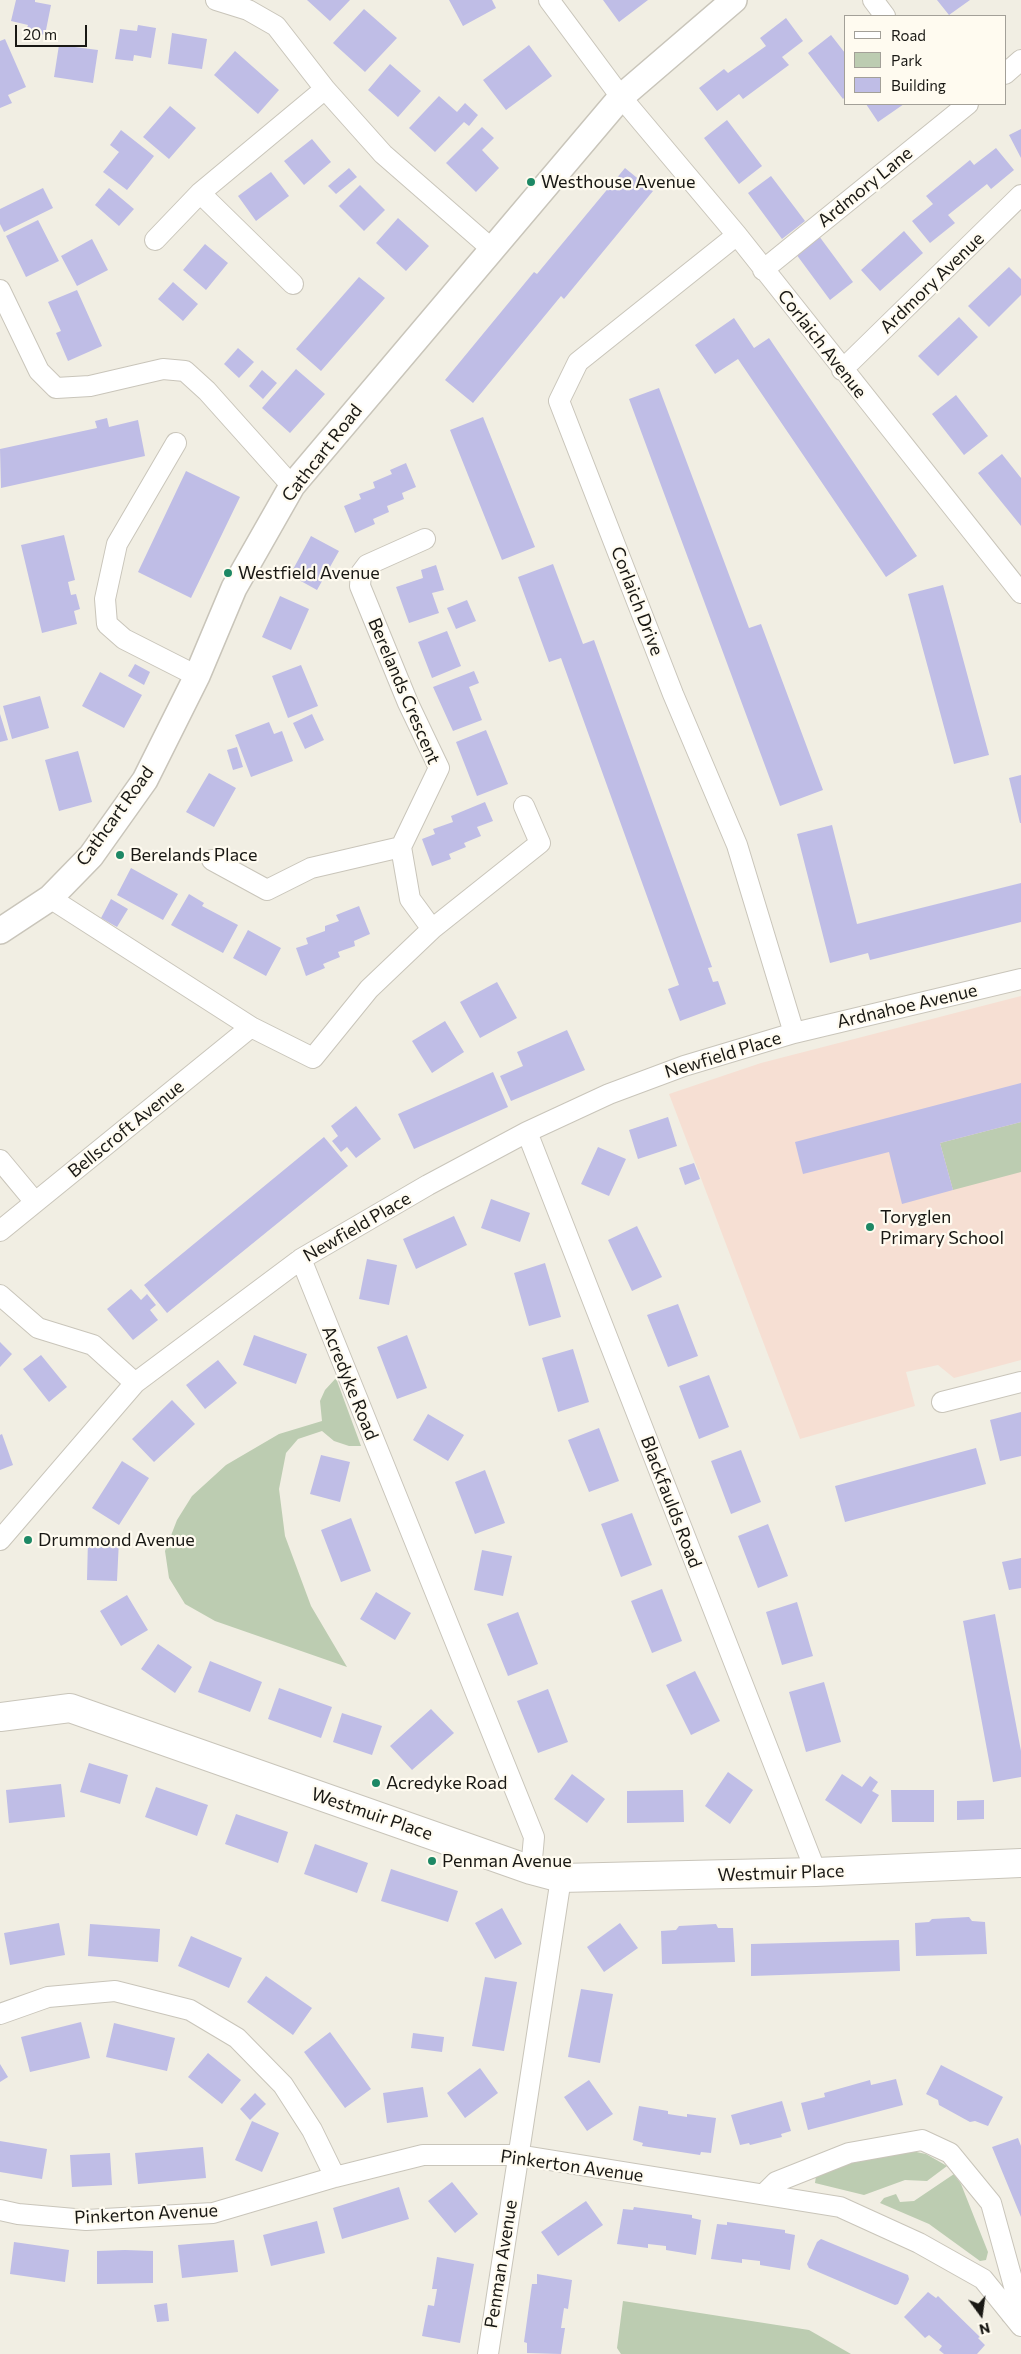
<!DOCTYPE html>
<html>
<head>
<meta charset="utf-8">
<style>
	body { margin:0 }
	#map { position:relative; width:1021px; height:2354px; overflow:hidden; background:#f1eee3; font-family:Commissioner,sans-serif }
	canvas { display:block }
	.legend { position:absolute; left:844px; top:15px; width:162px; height:90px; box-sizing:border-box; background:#fffbf0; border:1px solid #a3a098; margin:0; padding:6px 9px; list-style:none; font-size:15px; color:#191814 }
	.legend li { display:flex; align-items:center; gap:10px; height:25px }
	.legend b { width:25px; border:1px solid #a3a098 }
	.north { position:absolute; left:956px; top:2289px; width:50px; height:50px; -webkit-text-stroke:4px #fffbf0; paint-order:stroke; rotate:166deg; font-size:14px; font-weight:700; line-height:20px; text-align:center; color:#191814 }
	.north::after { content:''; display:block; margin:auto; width:18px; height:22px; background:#191814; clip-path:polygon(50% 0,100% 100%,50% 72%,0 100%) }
	.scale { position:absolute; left:15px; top:25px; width:72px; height:22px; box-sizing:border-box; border:2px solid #191814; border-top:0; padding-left:6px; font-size:15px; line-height:18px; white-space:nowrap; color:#191814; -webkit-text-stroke:4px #fffbf0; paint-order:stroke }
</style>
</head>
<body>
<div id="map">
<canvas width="1021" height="2354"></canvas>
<ul class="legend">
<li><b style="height:6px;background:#fff"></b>Road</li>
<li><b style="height:14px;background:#bcccb1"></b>Park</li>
<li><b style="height:14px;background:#bfbde6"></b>Building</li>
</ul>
<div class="north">N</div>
<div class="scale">20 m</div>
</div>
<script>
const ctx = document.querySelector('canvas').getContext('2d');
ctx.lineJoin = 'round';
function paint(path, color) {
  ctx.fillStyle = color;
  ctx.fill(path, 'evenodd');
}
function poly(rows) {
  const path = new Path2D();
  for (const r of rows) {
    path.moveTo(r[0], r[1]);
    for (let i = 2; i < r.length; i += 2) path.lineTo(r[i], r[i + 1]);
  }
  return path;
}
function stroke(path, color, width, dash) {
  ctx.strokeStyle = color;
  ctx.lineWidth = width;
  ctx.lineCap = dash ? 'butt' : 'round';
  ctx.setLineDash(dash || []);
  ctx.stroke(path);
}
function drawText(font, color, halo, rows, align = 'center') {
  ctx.font = font + ' Commissioner,sans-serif';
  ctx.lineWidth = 4.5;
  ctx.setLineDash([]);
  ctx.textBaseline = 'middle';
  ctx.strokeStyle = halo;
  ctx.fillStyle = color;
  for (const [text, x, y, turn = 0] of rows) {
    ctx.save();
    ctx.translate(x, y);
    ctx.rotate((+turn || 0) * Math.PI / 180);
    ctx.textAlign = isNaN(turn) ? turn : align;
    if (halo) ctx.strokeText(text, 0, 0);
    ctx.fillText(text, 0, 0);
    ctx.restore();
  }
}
paint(poly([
	[1021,996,1021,1360,954,1378,938,1365,906,1372,915,1406,800,1439,669,1094,761,1063]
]), '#f6dfd3');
paint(poly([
	[1021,1122,1021,1172,953,1190,940,1143],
	[336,1378,361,1446,349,1446,334,1441,322,1431,298,1439,286,1453,279,1489,285,1536,311,1606,347,1667,215,1621,185,1604,169,1578,165,1551,177,1520,192,1496,226,1465,279,1434,322,1421,320,1401,325,1390],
	[902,2149,926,2154,947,2166,927,2181,905,2180,864,2195,815,2183,816,2176,829,2168],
	[954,2174,961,2184,988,2252,986,2260,980,2261,929,2224,880,2203,884,2198,896,2194,900,2202,914,2201],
	[623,2301,809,2330,851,2354,621,2354,617,2348]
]), '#bcccb1');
paint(poly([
	[16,0,35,0,35,2,51,5,45,35,26,31,28,25,11,21],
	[307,0,350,0,330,21],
	[449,0,492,0,496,8,463,26],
	[603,0,648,0,619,22],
	[937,0,970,0,949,15],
	[364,9,397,38,365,72,333,43],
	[786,18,803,41,782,57,789,65,743,99,739,94,717,111,699,88,724,69,728,73,766,46,760,38],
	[138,25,156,28,151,58,134,55,133,61,115,59,120,29,137,31],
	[172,33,207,39,202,69,168,64],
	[831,35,845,53,845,97,843,99,808,53],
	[5,39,26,87,8,95,12,103,0,108,0,41],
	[59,45,98,50,93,83,54,77],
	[529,45,552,76,506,110,483,80],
	[235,51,279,90,258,114,214,75],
	[390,64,421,91,398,117,368,90],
	[439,96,457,112,465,103,478,115,469,126,464,122,435,152,409,128],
	[866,104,904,104,878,122],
	[170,106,196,128,169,159,143,137],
	[727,120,762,166,739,184,704,138],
	[482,127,494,138,482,150,499,168,476,192,446,163],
	[1021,129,1021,158,1009,135],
	[121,130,154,156,127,190,103,172,119,152,110,145],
	[312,139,331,162,304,185,284,161],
	[996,148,1014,170,991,189,987,184,948,215,955,223,930,243,912,221,933,204,926,196,970,160,974,165],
	[349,168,357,177,336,194,328,186],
	[625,168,653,191,564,299,561,296,473,403,445,380,534,272,537,274],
	[271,172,289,196,256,221,238,196],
	[771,176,805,221,782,239,748,193],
	[360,185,385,210,364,231,339,206],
	[43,188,53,208,4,232,0,224,0,209],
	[109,188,134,209,119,226,95,205],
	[398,218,429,246,406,271,376,243],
	[38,220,59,261,26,277,6,236],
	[904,231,923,253,880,291,861,270],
	[819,236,853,282,830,300,796,254],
	[92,239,108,270,77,286,61,256],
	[205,244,228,263,206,290,183,270],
	[1009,267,1021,279,1021,295,989,327,968,306],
	[359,277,385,298,321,371,296,349],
	[173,282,198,304,183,321,158,299],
	[77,290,102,346,68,361,56,333,61,331,48,302],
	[959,317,978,337,938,376,918,356],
	[734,318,754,348,769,338,917,556,886,577,738,359,715,374,695,345],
	[238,348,254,362,239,378,224,364],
	[296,369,325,394,290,433,262,408],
	[262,370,277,383,263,399,249,386],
	[659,388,749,628,761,624,823,790,780,806,629,399],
	[956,395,988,436,964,455,932,414],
	[483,417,535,547,502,560,450,430],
	[107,418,109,427,138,420,145,456,1,488,0,449,97,428,95,421],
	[1002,454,1021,478,1021,526,978,473],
	[406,463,416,487,402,493,404,499,387,506,389,512,373,519,375,524,355,533,344,506,361,499,359,494,375,488,373,482,392,474,390,470],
	[186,471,240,497,191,598,138,572],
	[64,535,75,580,68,582,71,595,76,594,80,609,74,611,77,624,42,633,21,545],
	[311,536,339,551,317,590,290,575],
	[553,564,583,644,594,640,712,967,708,968,713,982,718,981,726,1004,680,1021,668,989,679,985,561,658,549,662,518,577],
	[436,565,444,590,432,593,439,613,409,623,396,587,423,578,421,570],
	[943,585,989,755,954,764,908,594],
	[280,596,309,609,291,650,262,637],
	[467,600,476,621,456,629,447,608],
	[447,631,461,666,432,678,418,642],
	[135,664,150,672,144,685,128,676],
	[301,665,318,706,288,718,272,676],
	[474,671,479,683,469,687,482,720,453,731,433,687],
	[100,672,142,695,124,728,82,706],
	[40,696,49,728,12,739,3,706],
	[0,714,8,740,0,742],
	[312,714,324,740,305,749,293,723],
	[269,722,274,734,282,731,293,761,251,777,235,735],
	[486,730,508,784,477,796,456,742],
	[237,747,243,767,233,770,227,750],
	[78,751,92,802,59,811,45,760],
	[209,773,236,788,214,827,186,812],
	[1021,775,1021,823,1020,823,1009,778],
	[485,802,493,821,477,827,481,836,464,843,466,847,449,854,451,859,432,866,422,839,435,834,433,829,453,822,451,816],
	[832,825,857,924,1021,883,1021,922,870,960,868,953,830,963,797,834],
	[131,868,178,894,163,920,117,895],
	[189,894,204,903,202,906,238,925,223,953,171,925],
	[111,899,128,909,117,927,101,918],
	[359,906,370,934,354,941,355,946,338,952,340,957,323,964,325,968,306,976,296,948,308,944,306,938,325,931,325,926,339,921,336,915],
	[248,930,281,948,266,976,233,958],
	[497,982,517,1018,480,1038,460,1002],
	[445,1021,464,1052,432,1073,412,1041],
	[567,1030,585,1070,511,1101,500,1076,523,1066,517,1052],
	[493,1072,508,1107,414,1149,398,1114],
	[1021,1083,1021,1122,940,1143,953,1190,902,1204,889,1152,803,1174,795,1142],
	[356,1106,381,1139,356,1158,347,1147,341,1152,332,1141,338,1136,331,1126],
	[668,1117,677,1146,638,1159,629,1130],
	[324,1137,348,1166,167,1313,144,1285],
	[598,1147,626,1159,609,1196,581,1184],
	[694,1163,700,1179,685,1185,679,1168],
	[491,1199,530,1213,520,1242,481,1228],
	[454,1216,467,1245,416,1269,403,1239],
	[637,1226,662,1277,632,1291,608,1240],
	[367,1259,397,1265,389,1305,359,1299],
	[545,1263,561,1317,529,1326,514,1273],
	[131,1289,141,1300,147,1294,156,1305,150,1310,158,1320,133,1340,107,1309],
	[678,1304,698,1356,668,1367,647,1315],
	[254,1335,307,1354,296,1384,243,1365],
	[407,1335,427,1388,397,1399,377,1347],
	[0,1342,12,1354,0,1367],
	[573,1349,589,1402,558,1412,542,1358],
	[41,1355,67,1387,49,1402,23,1369],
	[218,1360,237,1383,205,1409,186,1385],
	[709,1375,729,1427,699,1439,679,1386],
	[172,1400,195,1424,154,1462,132,1439],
	[1021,1412,1021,1456,1000,1461,990,1420],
	[428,1414,464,1435,448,1461,413,1440],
	[599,1428,619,1481,589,1492,568,1440],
	[2,1434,13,1465,0,1470,0,1435],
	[976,1448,986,1484,845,1522,835,1486],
	[741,1450,761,1502,731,1514,711,1461],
	[321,1455,350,1462,340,1502,310,1494],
	[122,1461,149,1478,119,1525,92,1508],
	[485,1470,505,1523,475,1534,455,1482],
	[632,1513,652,1565,621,1577,601,1524],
	[351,1518,371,1571,341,1582,321,1530],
	[768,1524,788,1576,758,1588,738,1536],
	[88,1539,119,1540,117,1581,87,1580],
	[482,1550,512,1556,503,1596,474,1590],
	[1021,1558,1021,1588,1009,1590,1002,1562],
	[662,1589,682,1641,652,1653,631,1601],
	[376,1592,411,1613,395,1640,360,1619],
	[127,1595,148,1630,121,1646,100,1611],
	[797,1602,813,1656,782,1665,766,1612],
	[518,1612,538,1664,508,1676,487,1624],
	[995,1614,1021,1751,1021,1777,993,1782,963,1621],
	[158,1644,192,1667,175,1693,141,1669],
	[210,1661,262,1682,250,1712,198,1692],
	[695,1671,720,1721,691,1735,666,1685],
	[824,1682,841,1742,806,1752,789,1692],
	[279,1688,332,1707,321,1738,268,1719],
	[548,1689,568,1742,538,1753,517,1701],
	[431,1709,454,1733,412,1770,390,1746],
	[342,1713,382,1726,372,1755,333,1742],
	[89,1763,128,1775,120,1804,80,1792],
	[728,1772,753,1790,730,1824,705,1806],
	[572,1774,605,1799,587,1823,554,1799],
	[842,1774,862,1787,870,1776,878,1782,872,1791,879,1795,861,1824,825,1800],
	[61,1784,65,1817,9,1823,6,1790],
	[156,1787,208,1805,197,1836,145,1817],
	[683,1790,684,1822,627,1823,627,1791],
	[891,1790,934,1790,934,1822,892,1822],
	[984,1800,984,1819,957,1820,957,1801],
	[236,1814,288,1832,278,1863,225,1844],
	[315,1844,368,1863,357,1893,304,1874],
	[391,1869,458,1891,448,1922,381,1901],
	[502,1908,522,1944,495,1959,475,1923],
	[969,1917,972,1921,985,1922,987,1954,916,1956,915,1923,929,1922,932,1919],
	[59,1923,65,1955,10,1965,4,1933],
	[620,1923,638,1948,604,1972,587,1947],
	[90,1924,160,1929,158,1962,88,1956],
	[716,1924,718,1928,733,1928,735,1962,662,1964,661,1931,676,1930,679,1926],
	[191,1936,242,1958,229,1988,178,1966],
	[899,1940,900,1971,751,1976,751,1944],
	[266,1976,312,2008,293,2035,247,2002],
	[485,1977,517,1982,504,2051,472,2046],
	[581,1989,613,1994,600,2063,568,2057],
	[81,2022,90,2058,30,2072,21,2037],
	[114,2023,175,2038,167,2071,106,2057],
	[330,2032,371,2089,345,2108,304,2052],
	[413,2033,444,2037,442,2052,411,2048],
	[208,2053,241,2080,222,2104,188,2077],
	[0,2064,8,2077,0,2082],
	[941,2065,1003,2097,988,2126,975,2121,970,2122,939,2105,938,2100,926,2094],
	[480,2068,498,2093,465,2118,447,2093],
	[896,2079,903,2105,808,2130,801,2103,825,2097,824,2093,870,2080,871,2085],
	[589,2080,613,2114,587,2131,564,2097],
	[423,2087,428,2117,387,2123,383,2093],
	[255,2093,266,2104,250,2120,240,2109],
	[782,2101,791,2131,781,2134,782,2137,750,2145,749,2143,740,2145,731,2115],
	[639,2106,668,2111,668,2114,687,2117,687,2114,716,2118,711,2153,701,2152,700,2155,642,2146,643,2143,633,2140],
	[252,2121,279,2133,262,2172,235,2160],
	[1018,2138,1021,2146,1021,2217,992,2147],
	[0,2141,47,2149,42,2179,0,2172],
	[203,2147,206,2178,138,2184,135,2153],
	[110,2153,112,2185,72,2187,70,2155],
	[452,2182,478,2214,455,2233,428,2201],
	[399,2187,409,2219,342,2239,333,2208],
	[586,2201,603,2225,558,2256,541,2232],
	[634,2207,692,2215,692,2218,701,2220,696,2255,666,2250,666,2246,648,2244,648,2248,617,2244,623,2209,633,2210],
	[317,2221,325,2253,271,2266,263,2235],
	[727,2222,785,2230,785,2233,795,2235,790,2270,760,2265,760,2261,742,2259,742,2263,711,2259,717,2224,727,2225],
	[821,2239,908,2275,909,2279,898,2304,895,2305,809,2268,807,2264,817,2242],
	[234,2240,238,2272,182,2278,178,2245],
	[14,2242,69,2250,65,2282,10,2274],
	[125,2250,153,2251,153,2283,97,2284,97,2251],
	[437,2257,474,2264,460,2343,422,2336,428,2305,434,2306,437,2289,432,2289],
	[537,2274,572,2280,568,2309,564,2308,561,2328,565,2328,561,2354,527,2353,527,2343,524,2342,532,2284,537,2284],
	[928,2292,936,2298,938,2296,980,2337,978,2338,985,2345,977,2354,944,2354,939,2350,942,2346,929,2335,925,2338,904,2317],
	[167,2303,169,2321,157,2322,154,2305]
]), '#bfbde6');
const minor = poly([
	[216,0,248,10,276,26,325,89,383,154,493,250],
	[549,0,621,97,737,235,1021,593],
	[873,0,885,16],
	[1005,74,1021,60],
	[200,193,293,284],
	[737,235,578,362,559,401,673,694,737,845,794,1033],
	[155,240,200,193,325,89],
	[763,270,968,104],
	[0,290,39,371,56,388,90,386,163,369,185,371,207,391,292,486],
	[842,370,1021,195],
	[176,443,117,544,105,599,107,624,124,639,197,676],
	[212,860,267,890,311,868,401,847],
	[50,898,251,1027,313,1058,369,989,432,929,410,899,401,847,439,768,408,703,360,586,361,573,367,565,425,539],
	[432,929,540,843,524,806],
	[527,1132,816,1872],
	[0,1160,35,1202],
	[0,1231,251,1027],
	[301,1259,534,1837,531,1870],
	[0,1295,38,1328,93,1345,135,1383],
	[942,1402,1021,1382],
	[0,1540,135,1383,301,1259,428,1185,527,1132,609,1094,684,1066,794,1033,1021,979],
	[0,2014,48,1997,115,1991,190,2010,237,2038,283,2085,312,2130,335,2177],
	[764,2194,776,2182,849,2153,922,2140,950,2153,991,2203,1017,2297,1011,2314],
	[0,2210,18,2214,86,2220,213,2213,335,2177,423,2155,518,2155,840,2207,919,2243,983,2279,1021,2326],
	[488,2354,561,1878]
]);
const tertiary = poly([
	[0,931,50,898,91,856,145,780,197,676,234,588,292,486,621,97,734,0]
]);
const secondary = poly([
	[0,1717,70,1708,531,1870,561,1878,816,1872,1021,1863]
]);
stroke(minor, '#c9c5ba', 22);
stroke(tertiary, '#c9c5ba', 28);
stroke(secondary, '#c9c5ba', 30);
stroke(minor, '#fff', 20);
stroke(tertiary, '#fff', 25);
stroke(secondary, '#fff', 28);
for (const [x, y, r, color] of [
	[531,182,5,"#1d8865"],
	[228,573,5,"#1d8865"],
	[120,855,5,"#1d8865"],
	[870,1227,5,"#1d8865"],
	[28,1540,5,"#1d8865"],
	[376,1783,5,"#1d8865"],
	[432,1861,5,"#1d8865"]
]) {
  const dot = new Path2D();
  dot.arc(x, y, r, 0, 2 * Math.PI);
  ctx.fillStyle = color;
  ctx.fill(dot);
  stroke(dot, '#fffbf0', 2);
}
drawText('18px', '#191814', '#fffbf0', [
	["Westhouse Avenue",541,182],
	["Westfield Avenue",238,573],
	["Berelands Place",130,855],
	["Toryglen",880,1217],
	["Primary School",880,1238],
	["Drummond Avenue",38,1540],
	["Acredyke Road",386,1783],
	["Penman Avenue",442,1861]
], 'left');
drawText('18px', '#191814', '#fffbf0', [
	["Ardmory Lane",865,187,-39],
	["Ardmory Avenue",932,283,-44],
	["Corlaich Avenue",822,344,52],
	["Cathcart Road",322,453,-52],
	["Corlaich Drive",637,601,69],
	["Berelands Crescent",404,691,67],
	["Cathcart Road",115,816,-54],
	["Ardnahoe Avenue",907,1006,-13],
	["Newfield Place",723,1055,-17],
	["Bellscroft Avenue",126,1129,-39],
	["Newfield Place",357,1227,-30],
	["Acredyke Road",350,1383,68],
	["Blackfaulds Road",671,1502,69],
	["Westmuir Place",372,1814,19],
	["Westmuir Place",781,1873,-2],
	["Pinkerton Avenue",572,2166,8],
	["Pinkerton Avenue",146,2214,-3],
	["Penman Avenue",501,2264,-81]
]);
</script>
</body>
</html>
